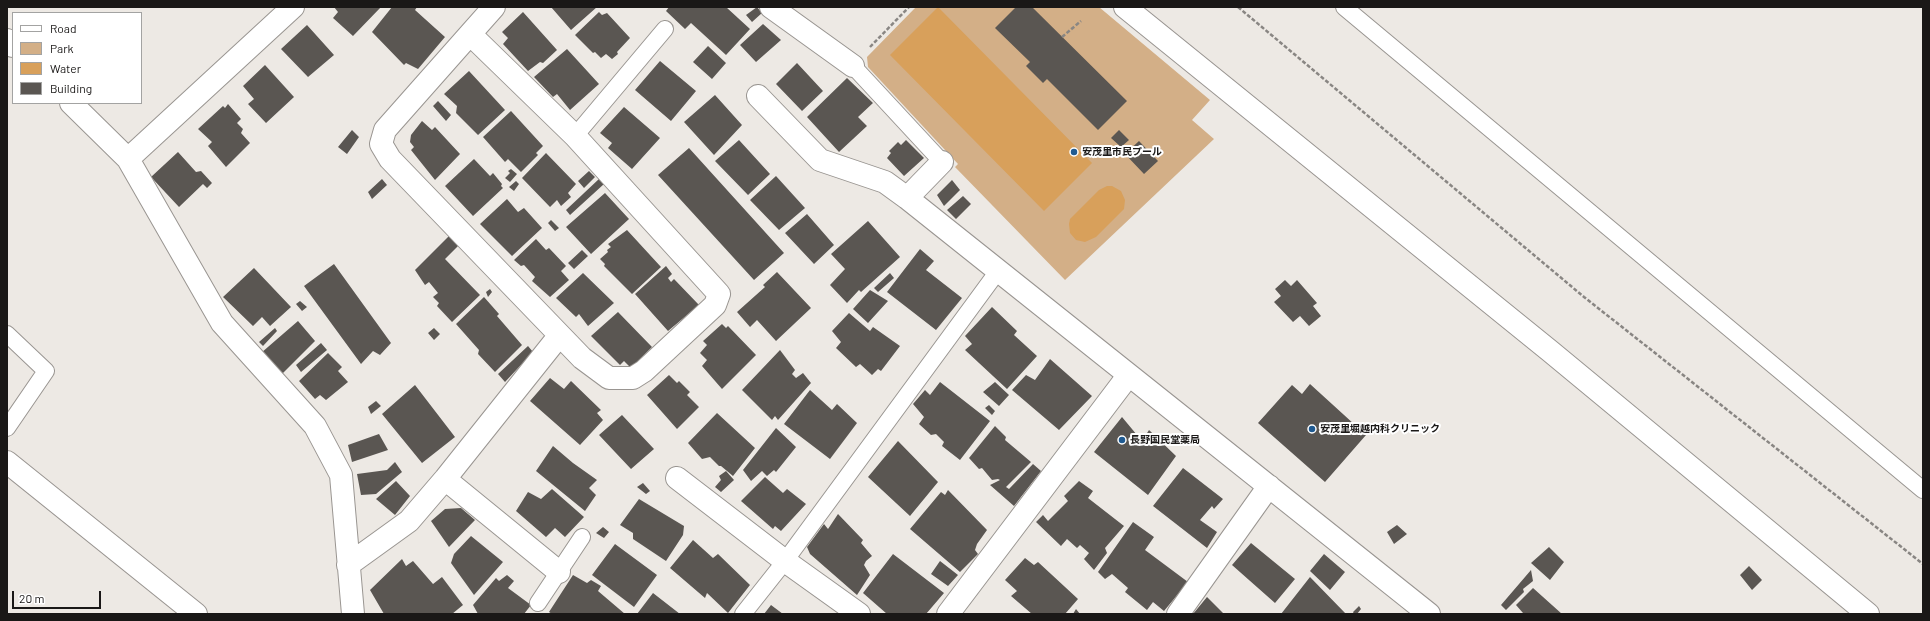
<!DOCTYPE html>
<html>
<head>
<meta charset="utf-8">
<style>
	body { margin:0 }
	#map { position:relative; width:1930px; height:621px; overflow:hidden; background:#ede9e4; font-family:Barlow,sans-serif }
	canvas { display:block }
	.frame { position:absolute; inset:0; border:8px solid #1a1817; pointer-events:none }
	.legend { position:absolute; left:12px; top:12px; width:130px; height:92px; box-sizing:border-box; background:#fff; border:1px solid #a3a3a2; margin:0; padding:5px 7px; list-style:none; font-size:12px; color:#1a1817 }
	.legend li { display:flex; align-items:center; gap:8px; height:20px }
	.legend b { width:20px; border:1px solid #a3a3a2 }
	.scale { position:absolute; left:12px; top:591px; width:89px; height:18px; box-sizing:border-box; border:2px solid #1a1817; border-top:0; padding-left:5px; font-size:12px; line-height:14px; white-space:nowrap; color:#1a1817; -webkit-text-stroke:3px #fff; paint-order:stroke }
</style>
</head>
<body>
<div id="map">
<canvas width="1930" height="621"></canvas>
<div class="frame"></div>
<ul class="legend">
<li><b style="height:5px;background:#fff"></b>Road</li>
<li><b style="height:11px;background:#d3af87"></b>Park</li>
<li><b style="height:11px;background:#d8a05b"></b>Water</li>
<li><b style="height:11px;background:#5a5652"></b>Building</li>
</ul>
<div class="scale">20 m</div>
</div>
<script>
const ctx = document.querySelector('canvas').getContext('2d');
ctx.lineJoin = 'round';
function paint(path, color) {
  ctx.fillStyle = color;
  ctx.fill(path, 'evenodd');
}
function poly(rows) {
  const path = new Path2D();
  for (const r of rows) {
    path.moveTo(r[0], r[1]);
    for (let i = 2; i < r.length; i += 2) path.lineTo(r[i], r[i + 1]);
  }
  return path;
}
function stroke(path, color, width, dash) {
  ctx.strokeStyle = color;
  ctx.lineWidth = width;
  ctx.lineCap = dash ? 'butt' : 'round';
  ctx.setLineDash(dash || []);
  ctx.stroke(path);
}
function drawText(font, color, halo, rows, align = 'center') {
  ctx.font = font + ' Barlow,"Noto Sans JP",sans-serif';
  ctx.lineWidth = 4;
  ctx.setLineDash([]);
  ctx.textBaseline = 'middle';
  ctx.strokeStyle = halo;
  ctx.fillStyle = color;
  for (const [text, x, y, turn = 0] of rows) {
    ctx.save();
    ctx.translate(x, y);
    ctx.rotate((+turn || 0) * Math.PI / 180);
    ctx.textAlign = isNaN(turn) ? turn : align;
    if (halo) ctx.strokeText(text, 0, 0);
    ctx.fillText(text, 0, 0);
    ctx.restore();
  }
}
paint(poly([
	[916,7,1099,7,1210,100,1192,120,1214,139,1065,280,955,167,958,164,868,67,867,57]
]), '#d3af87');
paint(poly([
	[938,7,1092,163,1044,211,890,55],
	[1107,186,1112,186,1121,191,1125,200,1124,209,1096,237,1085,242,1076,240,1070,233,1069,224,1070,219,1099,190]
]), '#d8a05b');
paint(poly([
	[334,7,381,7,353,36,333,18,338,12],
	[392,7,417,7,415,10,445,37,418,69,406,63,404,65,372,32],
	[551,7,597,7,571,30],
	[669,7,726,7,750,29,726,55,691,23,685,29,666,11],
	[757,7,762,13,752,22,746,15],
	[1016,7,1032,7,1127,101,1098,130,1047,79,1043,83,1026,66,1030,62,995,28],
	[523,12,557,50,543,63,540,62,528,71,503,44,508,38,502,32],
	[599,12,602,15,607,13,630,38,617,52,618,54,612,59,606,54,601,58,595,52,593,53,575,35],
	[763,24,781,40,756,62,740,45],
	[307,25,334,55,308,77,281,49],
	[708,46,726,63,712,79,693,62],
	[567,49,599,84,570,110,557,94,553,97,534,77],
	[660,61,696,91,671,121,635,90],
	[797,63,823,91,802,111,776,84],
	[265,65,294,97,266,123,248,104,254,99,243,86],
	[469,71,505,110,478,135,456,113,457,106,444,94],
	[847,78,873,103,858,117,867,126,839,152,807,117],
	[715,95,742,125,714,155,684,122],
	[438,101,451,115,446,121,433,106],
	[228,104,241,119,237,123,243,129,241,133,250,143,226,167,208,146,212,142,198,129,223,106,225,108],
	[624,107,660,138,632,169,608,148,612,143,600,133],
	[511,111,543,146,536,153,538,155,521,172,508,159,505,162,483,137],
	[422,121,432,130,435,127,460,154,435,180,411,150,414,147,410,142,411,135],
	[352,130,359,137,347,154,338,147],
	[1119,130,1129,140,1121,147,1111,138],
	[739,140,770,174,748,195,715,161],
	[906,140,924,158,904,176,887,158,891,153,889,151,898,142,901,145],
	[1139,141,1158,161,1144,174,1125,154],
	[689,148,784,253,754,280,658,175],
	[178,152,196,172,201,171,212,183,207,188,203,184,179,207,151,177],
	[546,153,576,184,568,193,571,197,561,206,557,200,550,207,522,178],
	[474,159,490,176,493,173,502,184,501,186,503,188,473,216,445,186],
	[511,169,517,174,510,182,505,178,510,173,508,171],
	[589,171,595,177,584,188,578,181],
	[776,176,805,208,779,230,750,200],
	[600,178,604,184,570,215,566,210],
	[382,179,387,185,372,199,368,192],
	[952,180,960,190,944,206,937,195],
	[516,181,519,184,514,191,509,187],
	[605,193,629,219,591,254,566,227],
	[963,196,971,204,956,219,947,210],
	[507,199,518,212,524,208,542,228,512,256,480,224],
	[807,214,834,245,814,264,785,233],
	[551,220,559,228,555,231,548,223],
	[868,221,900,257,861,292,859,290,847,303,830,285,845,269,831,254],
	[627,230,661,267,632,294,604,266,605,264,600,259,608,252,607,250,611,247,608,244],
	[449,236,458,246,445,259,480,295,452,322,437,306,439,303,433,297,438,293,429,282,425,285,415,270],
	[536,239,546,250,549,248,566,266,561,271,569,280,550,297,532,281,535,277,524,265,521,266,514,260],
	[920,249,934,261,926,270,962,298,936,330,887,292],
	[582,250,588,256,574,269,568,263],
	[334,264,391,343,380,355,373,351,361,364,304,286],
	[666,266,672,274,668,278,671,282,674,279,699,305,668,331,635,294],
	[254,268,291,307,270,326,262,317,253,326,223,297],
	[777,272,811,308,776,341,757,320,750,327,737,312,765,287,763,285],
	[583,273,614,303,588,326,579,314,576,317,556,298],
	[890,273,894,278,878,292,874,288],
	[1285,280,1291,286,1297,280,1317,303,1313,306,1321,316,1309,326,1300,316,1293,322,1274,302,1281,296,1275,289],
	[490,289,492,292,488,297,486,292],
	[870,290,888,301,868,323,853,309],
	[484,297,499,314,497,316,522,345,495,372,478,354,479,350,456,324],
	[300,301,307,307,302,311,296,304],
	[992,307,1017,331,1014,335,1037,356,1007,389,965,350,972,344,965,336],
	[618,312,652,347,631,368,624,361,620,365,591,336],
	[849,313,870,331,873,327,900,346,881,371,878,369,872,375,860,364,856,367,836,348,841,342,832,331],
	[298,321,315,341,281,375,261,353],
	[722,324,726,328,728,326,756,355,722,389,702,366,707,360,700,353,707,345,703,341],
	[275,328,277,331,263,346,259,342],
	[434,328,440,334,434,340,428,333],
	[321,343,327,350,301,372,296,365],
	[528,346,533,352,505,382,498,374],
	[780,350,795,370,792,374,796,378,803,373,811,383,778,420,775,416,772,420,742,390],
	[328,353,342,367,338,371,348,382,326,400,320,395,315,399,299,381],
	[1050,359,1092,396,1059,430,1012,390,1026,375,1035,380],
	[669,375,677,383,679,381,690,392,687,395,699,407,677,429,647,395],
	[550,378,564,389,571,381,601,410,597,413,603,420,580,445,530,401],
	[940,382,990,421,960,460,942,446,944,442,936,434,931,435,919,424,924,417,913,404,925,390,930,395],
	[995,382,1009,395,999,406,983,392],
	[1310,384,1366,435,1325,482,1258,423,1292,385,1302,394],
	[415,385,455,437,422,463,382,414],
	[810,390,832,410,837,404,857,423,830,459,784,424],
	[376,401,381,406,371,414,368,407],
	[989,405,995,411,992,415,985,408],
	[717,413,755,448,733,476,721,466,719,466,710,457,702,459,688,443],
	[622,415,654,449,631,469,599,435],
	[1122,417,1142,441,1149,430,1176,456,1148,495,1094,452],
	[995,426,1006,437,1005,440,1031,462,1006,487,1009,489,1033,464,1041,471,1014,506,990,485,1000,480,998,479,992,480,982,468,979,469,969,458],
	[776,428,796,447,776,472,774,470,767,476,762,471,751,481,743,470],
	[379,434,388,450,352,462,348,445],
	[898,441,938,482,910,516,868,477],
	[553,446,573,463,597,480,589,488,596,495,585,511,536,471],
	[395,462,402,472,376,494,361,495,357,474,387,470],
	[1183,468,1223,499,1214,509,1212,506,1200,520,1217,532,1207,548,1153,506],
	[726,471,734,480,721,492,715,487,721,480,719,476],
	[765,477,783,493,787,489,806,504,781,531,775,526,773,529,741,501],
	[396,481,410,496,395,515,376,499],
	[1079,481,1093,491,1088,498,1124,526,1105,548,1107,553,1094,570,1084,559,1089,553,1080,545,1077,548,1067,539,1061,546,1036,522,1043,515,1048,521,1068,501,1064,496],
	[643,483,650,491,646,494,637,487],
	[552,489,584,517,565,537,555,528,546,537,516,511,528,492,541,499],
	[948,490,987,530,977,544,975,550,978,554,960,572,910,529,941,492,945,495],
	[639,499,684,526,683,535,666,561,633,539,633,533,620,525],
	[461,508,475,520,449,547,431,521,445,509],
	[838,514,863,540,861,543,872,556,866,561,864,565,870,575,857,595,810,554,807,547,824,524,828,529],
	[1133,522,1154,537,1145,550,1188,582,1164,611,1153,602,1147,610,1125,592,1128,588,1112,574,1105,579,1098,572],
	[1397,525,1407,534,1394,544,1387,532],
	[603,527,609,532,604,538,596,533],
	[471,536,503,562,474,595,451,563,454,554],
	[693,540,713,558,718,554,750,585,728,613,707,593,705,598,670,568],
	[1251,543,1295,579,1275,603,1232,565],
	[615,544,657,575,634,607,592,575],
	[1549,547,1564,562,1550,580,1531,563],
	[893,554,944,593,926,614,887,614,863,593],
	[1324,554,1345,572,1330,590,1310,571],
	[1025,558,1034,565,1038,562,1078,599,1065,614,1032,614,1011,596,1017,591,1005,580],
	[402,559,406,566,413,561,433,584,442,577,463,605,452,614,384,614,370,590],
	[940,561,958,575,948,586,931,574],
	[1749,566,1762,580,1752,590,1740,575],
	[1531,570,1533,581,1523,589,1524,592,1506,610,1501,605],
	[507,575,514,581,508,588,531,605,524,614,478,614,473,605,496,578,499,581],
	[573,575,587,583,591,580,601,586,598,591,625,614,552,614,549,612],
	[1310,577,1346,614,1281,614],
	[1533,588,1562,614,1522,614,1523,613,1516,605],
	[653,593,680,614,637,614],
	[1207,597,1223,613,1222,614,1193,614],
	[771,605,783,614,764,614],
	[1359,606,1361,609,1357,614,1354,614,1353,612],
	[1076,609,1080,614,1073,614]
]), '#5a5652');
const lane = poly([
	[1344,7,1923,490],
	[853,66,942,162],
	[575,136,665,29],
	[7,334,46,371,7,428],
	[538,603,582,537],
	[743,614,785,561,998,271]
]);
const street = poly([
	[771,7,853,66],
	[470,34,575,136,719,294,715,305,644,371,633,378,609,378,582,358,390,159,381,144,385,130,470,34,494,7],
	[7,40,13,46],
	[758,96,820,160,885,182,907,198,1429,614],
	[71,103,128,159,222,323,315,426,341,475,353,614],
	[128,159,293,7],
	[907,198,942,162],
	[677,478,785,561,859,614],
	[445,479,559,572],
	[348,565,409,521,445,479,559,336],
	[948,614,1128,376],
	[1178,614,1269,486]
]);
const secondary = poly([
	[1125,7,1550,351,1868,614],
	[7,462,196,614]
]);
stroke(lane, '#999591', 18);
stroke(street, '#999591', 24);
stroke(secondary, '#999591', 24);
stroke(poly([
	[1238,7,1584,297,1923,564],
	[1062,37,1081,21],
	[870,47,909,7]
]), '#898683', 2.5, [4, 2]);
stroke(lane, '#fff', 16);
stroke(street, '#fff', 22);
stroke(secondary, '#fff', 22);
for (const [x, y, r, color] of [
	[1074,152,4,"#1f5a91"],
	[1312,429,4,"#1f5a91"],
	[1122,440,4,"#1f5a91"]
]) {
  const dot = new Path2D();
  dot.arc(x, y, r, 0, 2 * Math.PI);
  ctx.fillStyle = color;
  ctx.fill(dot);
  stroke(dot, '#fff', 1.5);
}
drawText('bold 10px', '#1a1817', '#fff', [
	["安茂里市民プール",1082,152],
	["安茂里堀越内科クリニック",1320,429],
	["長野国民堂薬局",1130,440]
], 'left');
</script>
</body>
</html>
